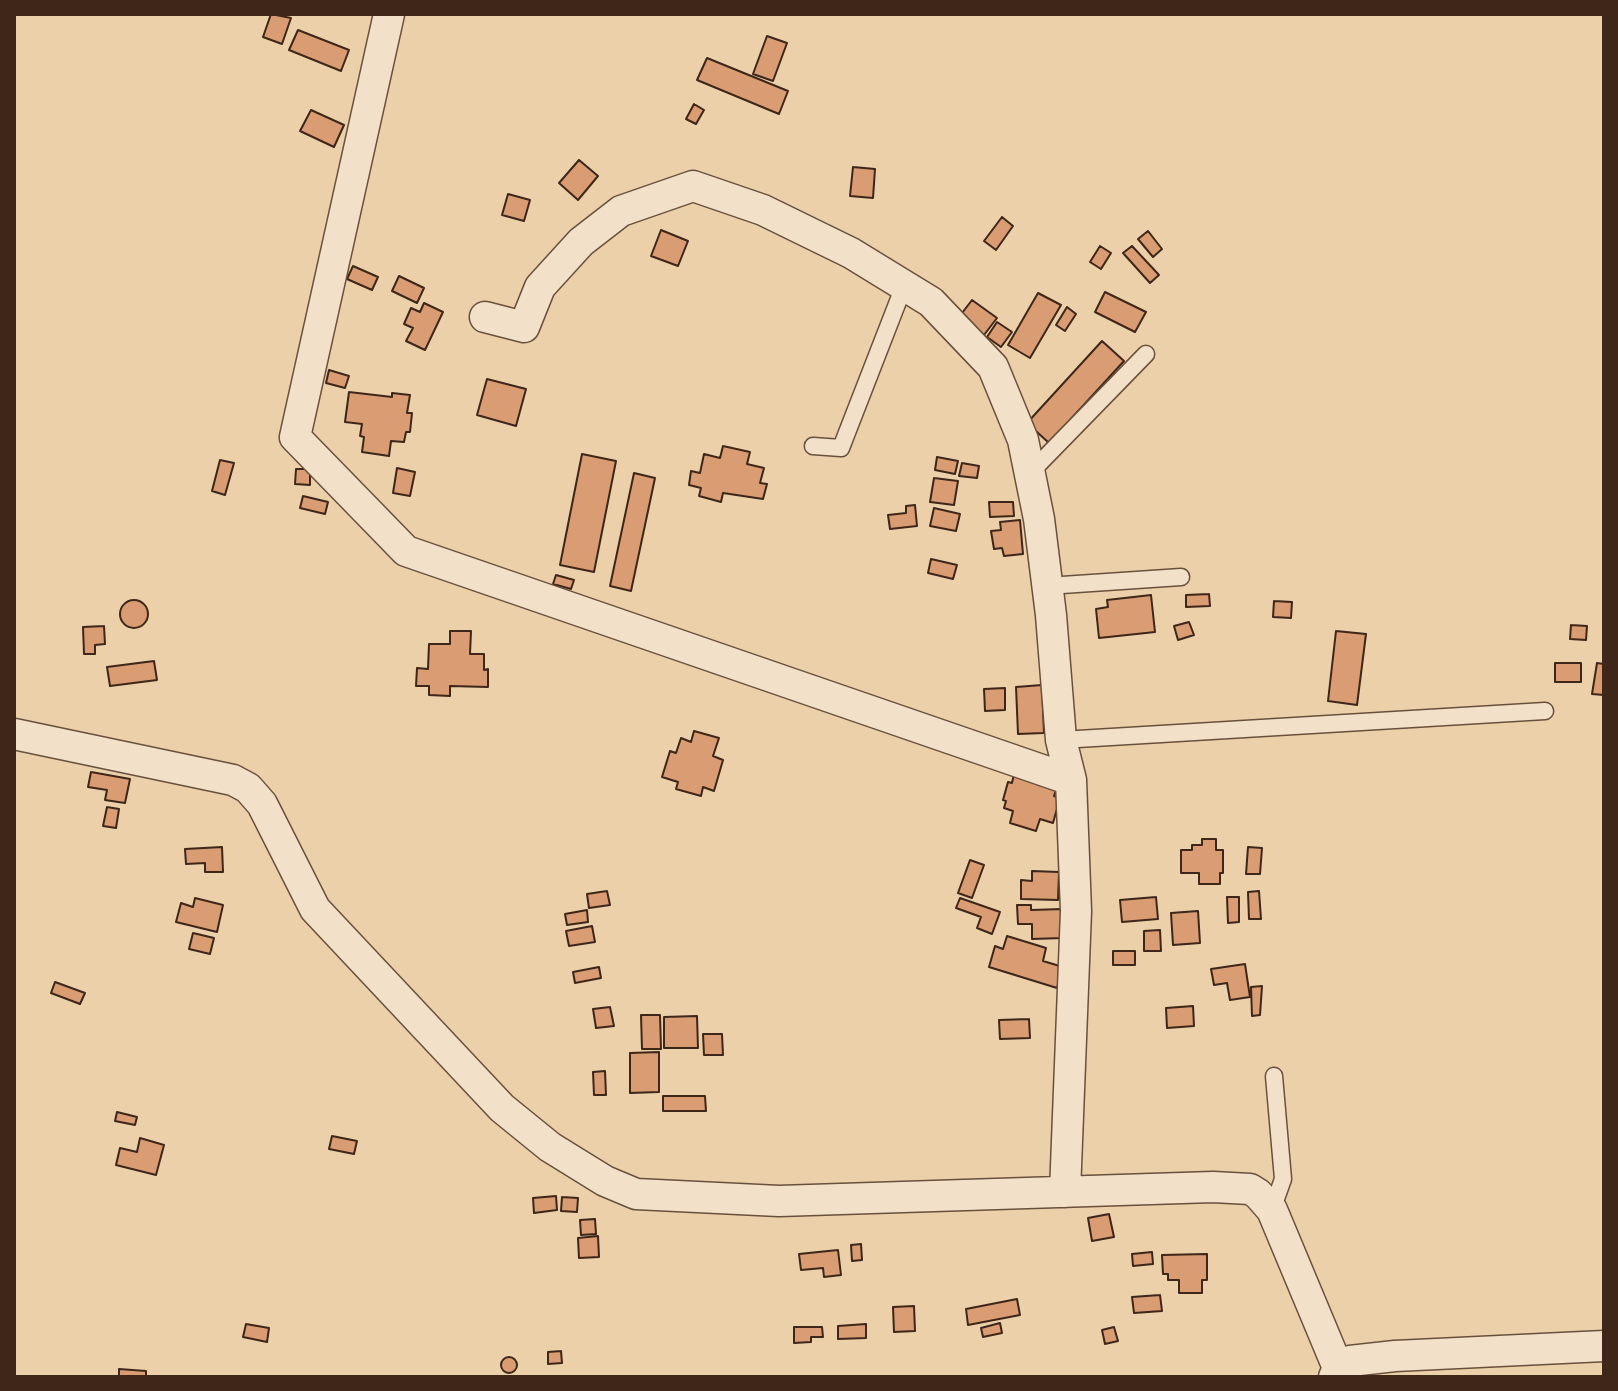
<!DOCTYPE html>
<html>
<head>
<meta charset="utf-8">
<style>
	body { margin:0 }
	#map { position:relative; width:1618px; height:1391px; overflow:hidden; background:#ebd0aa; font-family:"Gentium Book Plus",serif }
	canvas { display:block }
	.frame { position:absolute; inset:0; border:16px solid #3e2618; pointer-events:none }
</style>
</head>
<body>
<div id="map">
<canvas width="1618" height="1391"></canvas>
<div class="frame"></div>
</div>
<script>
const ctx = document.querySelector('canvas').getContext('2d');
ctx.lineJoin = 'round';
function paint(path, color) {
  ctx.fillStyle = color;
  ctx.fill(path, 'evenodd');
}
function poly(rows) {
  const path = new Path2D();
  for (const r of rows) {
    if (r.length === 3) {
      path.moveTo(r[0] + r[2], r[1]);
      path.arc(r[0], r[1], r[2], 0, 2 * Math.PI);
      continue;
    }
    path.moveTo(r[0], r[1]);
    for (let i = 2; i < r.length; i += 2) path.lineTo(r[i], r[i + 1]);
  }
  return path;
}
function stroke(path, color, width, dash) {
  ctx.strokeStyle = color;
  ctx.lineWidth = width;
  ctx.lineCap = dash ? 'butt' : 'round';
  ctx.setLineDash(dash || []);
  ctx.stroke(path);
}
const building = poly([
	[271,14,291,18,282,44,263,37,271,14],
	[298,30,349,50,341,71,289,50,298,30],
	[767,36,787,43,773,81,753,74,767,36],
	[707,58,788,91,779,114,697,80,707,58],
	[694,104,704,110,696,124,686,119,694,104],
	[311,110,344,125,334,147,300,131,311,110],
	[579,160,598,176,578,200,559,183,579,160],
	[853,167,875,169,873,198,850,196,853,167],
	[508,194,530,200,524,221,502,215,508,194],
	[1002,217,1013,226,996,250,984,241,1002,217],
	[661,230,688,241,678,266,651,256,661,230],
	[1148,231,1162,249,1153,257,1138,239,1148,231],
	[1100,246,1111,253,1101,269,1090,262,1100,246],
	[1132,246,1159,275,1150,283,1123,253,1132,246],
	[353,266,378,277,372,290,347,279,353,266],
	[399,276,424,288,417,303,392,291,399,276],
	[1105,292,1146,312,1135,332,1095,312,1105,292],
	[1038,293,1061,305,1030,358,1008,345,1038,293],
	[972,300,997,318,984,335,959,317,972,300],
	[424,303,443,312,425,350,406,341,413,328,404,324,411,308,420,312,424,303],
	[1067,307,1076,314,1065,331,1056,325,1067,307],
	[997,322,1012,332,1001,347,987,337,997,322],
	[1102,341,1124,361,1049,443,1027,423,1102,341],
	[329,370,349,376,345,388,326,383,329,370],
	[487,379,526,389,516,426,477,415,487,379],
	[349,392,392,397,392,393,410,395,407,413,412,413,410,432,406,432,404,442,391,441,389,456,362,452,364,437,360,436,362,424,345,422,349,392],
	[723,446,750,452,747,464,764,468,760,483,767,484,763,499,723,493,721,502,699,496,701,488,689,485,691,471,700,473,704,454,720,458,723,446],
	[582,454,616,461,594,572,560,565,582,454],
	[937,457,958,461,955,474,935,470,937,457],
	[220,460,234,463,225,495,212,491,220,460],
	[962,463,979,466,977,478,959,476,962,463],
	[397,468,415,472,410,496,393,493,397,468],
	[296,469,310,469,310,485,295,484,296,469],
	[634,473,655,478,631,591,610,586,634,473],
	[934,478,958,481,954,505,930,502,934,478],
	[303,496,328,502,325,514,300,508,303,496],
	[989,502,1013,502,1014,516,990,517,989,502],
	[915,505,917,526,890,529,888,515,906,513,906,506,915,505],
	[934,508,960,514,956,531,930,526,934,508],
	[1020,520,1023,554,1004,556,1002,548,994,549,991,531,1001,530,1000,522,1020,520],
	[931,559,957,565,953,579,928,573,931,559],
	[556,575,574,580,571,589,553,584,556,575],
	[1209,594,1210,606,1186,607,1186,595,1209,594],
	[1151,595,1155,632,1099,638,1096,609,1108,607,1107,600,1151,595],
	[134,614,14],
	[1274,601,1292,602,1291,618,1273,617,1274,601],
	[1189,622,1194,635,1178,640,1174,626,1189,622],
	[1571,625,1587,626,1586,640,1570,639,1571,625],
	[104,626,105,644,95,645,95,654,84,654,83,627,104,626],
	[450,631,471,631,470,654,484,654,484,670,488,669,488,687,450,686,450,696,429,695,429,686,416,686,417,668,428,669,429,644,450,644,450,631],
	[1336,631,1366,634,1357,705,1328,701,1336,631],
	[154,661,157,680,110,686,107,667,154,661],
	[1555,663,1581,663,1581,682,1555,682,1555,663],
	[1597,663,1604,664,1604,695,1592,694,1597,663],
	[1042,685,1044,733,1018,734,1016,687,1042,685],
	[1005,688,1005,710,985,711,984,689,1005,688],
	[694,731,719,738,713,756,723,760,714,791,703,787,701,796,676,789,678,782,662,777,670,751,676,753,681,738,691,742,694,731],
	[91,772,130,779,125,803,105,800,107,790,88,787,91,772],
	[1014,774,1057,787,1054,796,1060,798,1053,823,1040,819,1036,831,1010,823,1013,811,1004,808,1006,801,1003,800,1008,782,1012,783,1014,774],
	[107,807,119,809,116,828,103,826,107,807],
	[1202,839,1216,839,1216,850,1223,850,1223,873,1220,873,1220,884,1199,884,1199,873,1181,873,1181,850,1192,850,1192,845,1202,845,1202,839],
	[222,847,223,872,205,872,205,863,186,864,185,849,222,847],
	[1248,847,1262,848,1260,874,1246,874,1248,847],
	[970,860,984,865,972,898,958,893,970,860],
	[1032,871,1059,872,1058,900,1021,899,1021,880,1032,881,1032,871],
	[607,891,610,905,589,908,587,894,607,891],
	[1259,891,1261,919,1249,919,1248,892,1259,891],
	[1156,897,1158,919,1122,922,1120,900,1156,897],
	[1227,897,1239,897,1239,922,1228,923,1227,897],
	[195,898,223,905,217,932,176,922,181,903,193,907,195,898],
	[960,898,1000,912,992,934,977,928,981,917,956,908,960,898],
	[1017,905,1031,905,1031,910,1063,909,1063,938,1032,939,1032,924,1018,924,1017,905],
	[587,910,588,922,567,925,565,914,587,910],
	[1198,911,1200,943,1173,945,1171,913,1198,911],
	[592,926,595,942,569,946,566,931,592,926],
	[1160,930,1161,951,1144,951,1144,931,1160,930],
	[193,933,214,938,210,954,189,949,193,933],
	[1007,936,1046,948,1043,961,1063,967,1057,988,989,967,995,946,1003,949,1007,936],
	[1113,951,1135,951,1135,965,1113,965,1113,951],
	[1245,964,1250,997,1230,1000,1227,983,1214,985,1211,969,1245,964],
	[599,967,601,978,575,983,573,972,599,967],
	[55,982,85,993,80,1004,51,993,55,982],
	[1262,986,1260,1015,1252,1016,1251,987,1262,986],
	[1193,1006,1194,1026,1167,1028,1166,1008,1193,1006],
	[610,1007,614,1026,596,1028,593,1009,610,1007],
	[641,1015,660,1015,661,1049,642,1049,641,1015],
	[697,1016,698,1048,664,1048,664,1017,697,1016],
	[1029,1019,1030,1038,1000,1039,999,1020,1029,1019],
	[703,1034,722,1034,723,1055,704,1055,703,1034],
	[659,1052,659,1092,630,1093,630,1053,659,1052],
	[605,1071,606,1095,594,1095,593,1072,605,1071],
	[663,1096,705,1096,706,1111,663,1111,663,1096],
	[117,1112,137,1117,135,1125,115,1121,117,1112],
	[332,1136,357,1141,354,1154,329,1149,332,1136],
	[140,1138,164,1145,156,1175,116,1165,120,1148,137,1152,140,1138],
	[556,1196,557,1210,534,1213,533,1198,556,1196],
	[562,1197,578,1198,577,1212,561,1211,562,1197],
	[1109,1214,1114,1237,1092,1241,1088,1218,1109,1214],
	[595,1219,596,1234,581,1235,580,1220,595,1219],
	[598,1236,599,1257,579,1258,578,1238,598,1236],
	[861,1244,862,1260,852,1261,851,1245,861,1244],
	[838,1250,841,1275,824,1277,823,1268,801,1270,799,1254,838,1250],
	[1152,1252,1153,1264,1133,1266,1132,1254,1152,1252],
	[1207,1254,1207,1280,1202,1280,1202,1293,1179,1293,1179,1280,1168,1280,1168,1274,1163,1274,1162,1255,1207,1254],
	[1160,1295,1162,1311,1134,1313,1132,1297,1160,1295],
	[1017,1299,1020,1315,968,1325,966,1309,1017,1299],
	[914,1306,915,1331,894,1332,893,1307,914,1306],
	[1000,1323,1002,1333,983,1337,981,1328,1000,1323],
	[246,1324,269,1328,267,1342,243,1337,246,1324],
	[866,1324,866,1338,838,1339,838,1326,866,1324],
	[794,1327,822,1327,823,1337,811,1337,811,1342,794,1343,794,1327],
	[1114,1327,1118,1341,1105,1344,1102,1330,1114,1327],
	[561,1351,562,1363,548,1364,548,1352,561,1351],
	[509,1365,8],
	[119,1369,146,1371,146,1377,119,1377,119,1369]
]);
paint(building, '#d99c73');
stroke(building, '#3e2618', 2);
const service = poly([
	[813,446,841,448,904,286],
	[1030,473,1146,354],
	[1047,586,1181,577],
	[1061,740,1545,711],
	[1272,1210,1283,1179,1274,1076]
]);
const minor = poly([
	[389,14,295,437,406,551,1071,780],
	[485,317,524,327,540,287,581,242,621,211,693,186,763,210,851,253,931,302,993,367,1023,440,1039,519,1051,615,1061,740,1071,780,1076,911,1065,1192],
	[14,734,233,780,248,788,262,804,315,909,502,1108,550,1147,605,1181,636,1194,779,1201,1213,1187,1250,1189,1258,1194,1272,1210,1338,1368],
	[1334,1377,1338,1368,1350,1361,1395,1356,1604,1346]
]);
stroke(service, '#69503c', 19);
stroke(minor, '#69503c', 33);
stroke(service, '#f2e0c8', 16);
stroke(minor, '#f2e0c8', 30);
</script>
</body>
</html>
